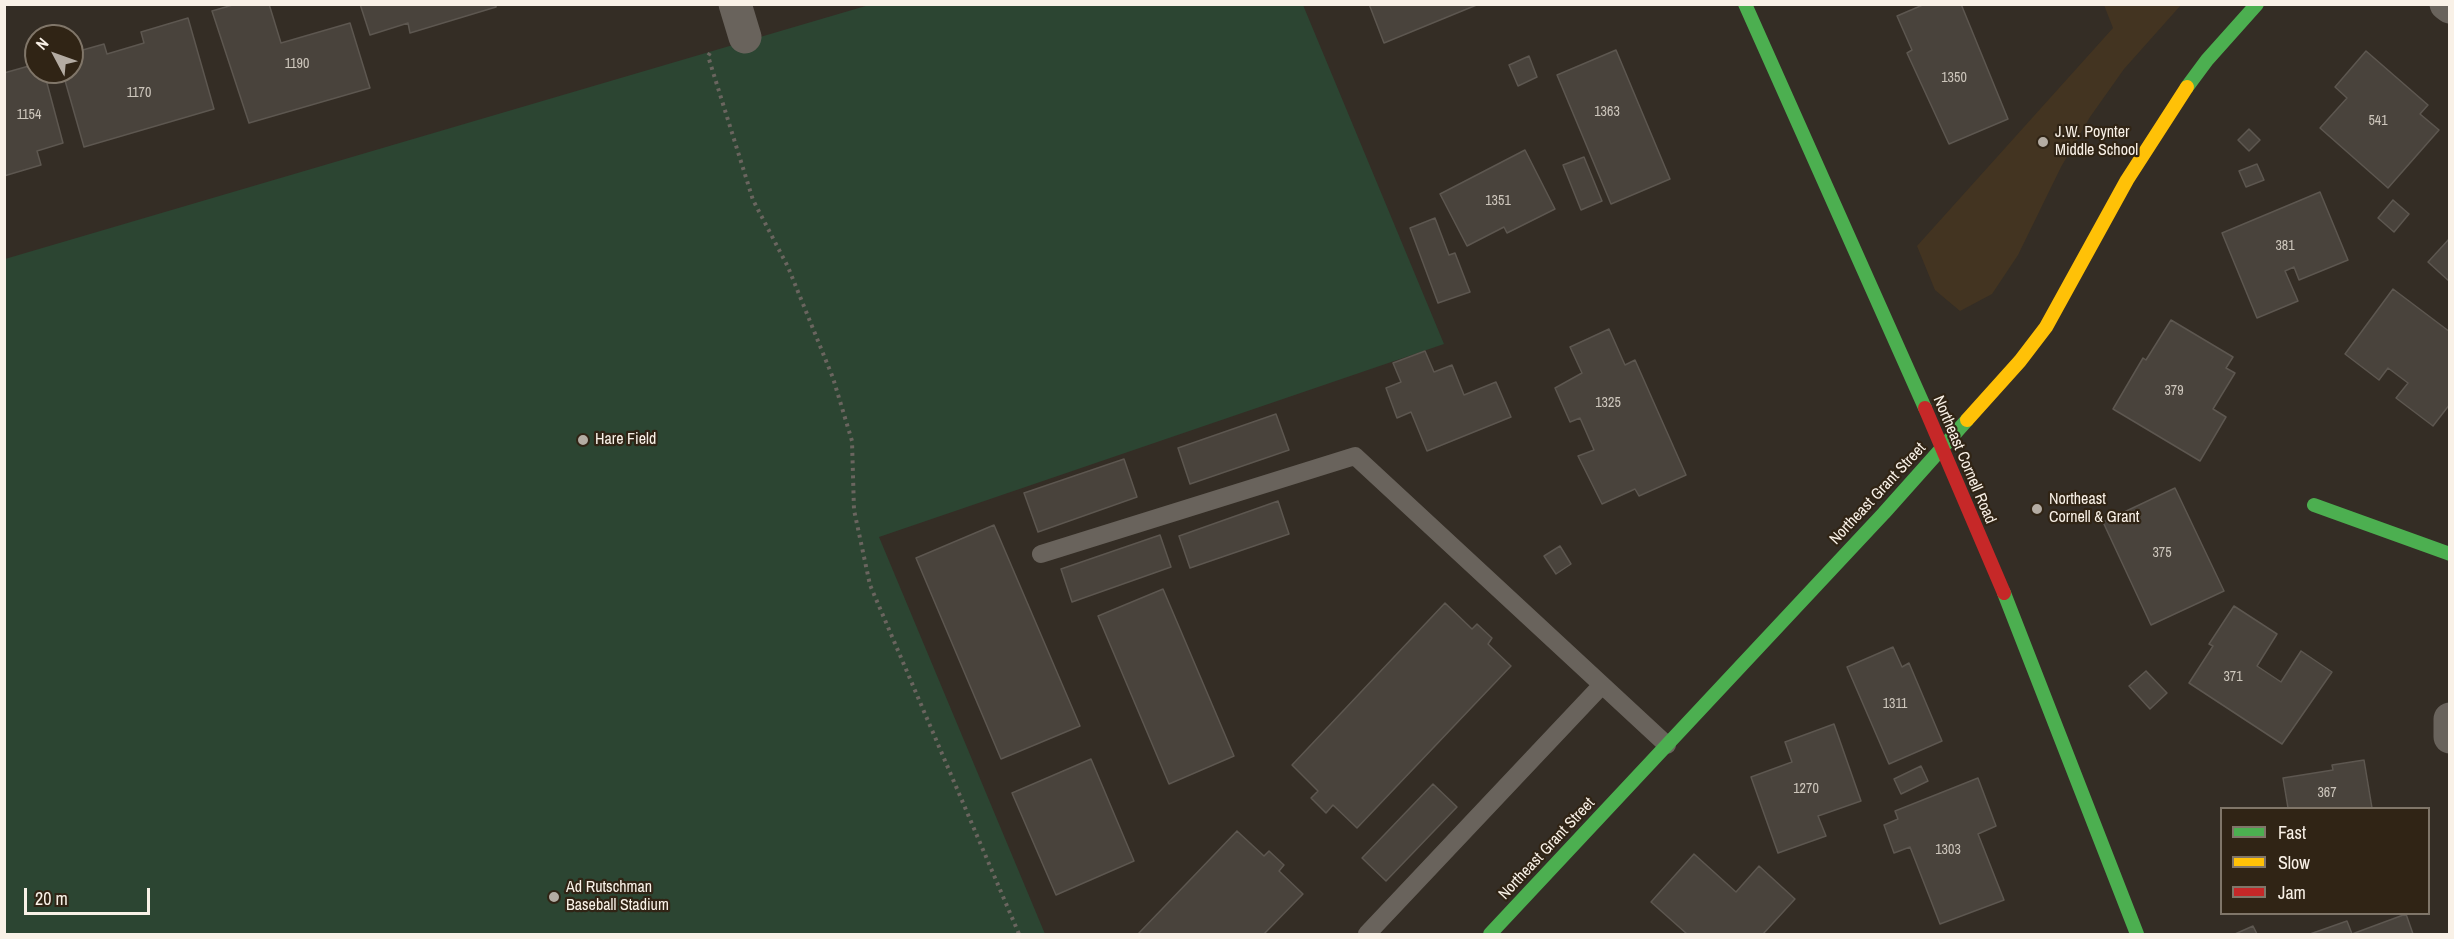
<!DOCTYPE html>
<html>
<head>
<meta charset="utf-8">
<style>
	body { margin:0 }
	#map { position:relative; width:2454px; height:939px; overflow:hidden; background:#342d25; font-family:"Archivo Narrow",sans-serif }
	canvas { display:block }
	.frame { position:absolute; inset:0; border:6px solid #f9f1e7; pointer-events:none }
	.legend { position:absolute; left:2220px; top:807px; width:210px; height:108px; box-sizing:border-box; background:#302415; border:2px solid #807669; margin:0; padding:8px 10px; list-style:none; font-size:18px; color:#f9f1e7 }
	.legend li { display:flex; align-items:center; gap:12px; height:30px }
	.legend b { width:30px; border:2px solid #807669 }
	.north { position:absolute; left:24px; top:24px; width:60px; height:60px; box-sizing:border-box; background:#302415; border:2px solid #807669; border-radius:50%; rotate:311deg; font-size:16px; font-weight:700; line-height:24px; text-align:center; color:#f9f1e7 }
	.north::after { content:''; display:block; margin:auto; width:21px; height:27px; background:#b4aca3; clip-path:polygon(50% 0,100% 100%,50% 72%,0 100%) }
	.scale { position:absolute; left:24px; top:888px; width:126px; height:27px; box-sizing:border-box; border:3px solid #f9f1e7; border-top:0; padding-left:8px; font-size:18px; line-height:21px; white-space:nowrap; color:#f9f1e7; -webkit-text-stroke:4px #302415; paint-order:stroke }
</style>
</head>
<body>
<div id="map">
<canvas width="2454" height="939"></canvas>
<div class="frame"></div>
<ul class="legend">
<li><b style="height:8px;background:#4caf50"></b>Fast</li>
<li><b style="height:8px;background:#ffc107"></b>Slow</li>
<li><b style="height:8px;background:#c62828"></b>Jam</li>
</ul>
<div class="north">N</div>
<div class="scale">20 m</div>
</div>
<script>
const ctx = document.querySelector('canvas').getContext('2d');
ctx.lineJoin = 'round';
function paint(path, color) {
  ctx.fillStyle = color;
  ctx.fill(path, 'evenodd');
}
function poly(rows) {
  const path = new Path2D();
  for (const r of rows) {
    path.moveTo(r[0], r[1]);
    for (let i = 2; i < r.length; i += 2) path.lineTo(r[i], r[i + 1]);
  }
  return path;
}
function stroke(path, color, width, dash) {
  ctx.strokeStyle = color;
  ctx.lineWidth = width;
  ctx.lineCap = dash ? 'butt' : 'round';
  ctx.setLineDash(dash || []);
  ctx.stroke(path);
}
function drawText(font, color, halo, rows, align = 'center') {
  ctx.font = font + ' "Archivo Narrow",sans-serif';
  ctx.lineWidth = 4.5;
  ctx.setLineDash([]);
  ctx.textBaseline = 'middle';
  ctx.strokeStyle = halo;
  ctx.fillStyle = color;
  for (const [text, x, y, turn = 0] of rows) {
    ctx.save();
    ctx.translate(x, y);
    ctx.rotate((+turn || 0) * Math.PI / 180);
    ctx.textAlign = isNaN(turn) ? turn : align;
    if (halo) ctx.strokeText(text, 0, 0);
    ctx.fillText(text, 0, 0);
    ctx.restore();
  }
}
paint(poly([
	[2104,5,2181,5,2124,69,2090,117,2061,167,2018,255,1992,294,1960,311,1935,290,1917,246,2113,28]
]), '#433421');
paint(poly([
	[869,5,1303,5,1444,344,879,537,1045,934,5,934,5,259]
]), '#2c4532');
const building = poly([
	[236,4,269,4,281,43,350,23,370,88,249,123,212,11,236,4],
	[360,4,496,4,496,7,410,33,408,23,370,35,360,4],
	[1369,4,1479,4,1384,43,1369,4],
	[1925,4,1961,4,2008,119,1949,144,1907,53,1912,50,1897,16,1925,4],
	[188,18,214,109,84,147,64,77,62,78,60,72,72,72,72,53,104,44,107,54,144,43,141,32,188,18],
	[1616,50,1670,179,1611,204,1557,75,1616,50],
	[2366,51,2428,105,2420,114,2439,130,2388,188,2320,128,2347,98,2335,87,2366,51],
	[1529,56,1537,77,1518,86,1509,65,1529,56],
	[36,64,36,72,44,72,63,143,37,151,41,165,4,176,4,73,36,64],
	[2249,129,2260,140,2249,151,2238,140,2249,129],
	[1525,150,1555,209,1507,233,1504,227,1467,246,1440,194,1525,150],
	[1584,157,1602,201,1581,210,1563,165,1584,157],
	[2257,164,2264,180,2246,187,2239,171,2257,164],
	[2320,192,2348,260,2299,280,2294,267,2285,271,2298,301,2257,318,2222,233,2320,192],
	[2393,200,2409,214,2394,232,2378,218,2393,200],
	[1435,218,1449,255,1455,253,1470,292,1438,303,1410,228,1435,218],
	[2450,238,2450,282,2428,262,2450,238],
	[2393,289,2450,332,2450,404,2433,426,2396,398,2408,383,2388,368,2379,380,2345,354,2393,289],
	[2171,320,2233,357,2226,368,2235,373,2213,409,2226,417,2200,461,2113,409,2143,358,2146,360,2171,320],
	[1609,329,1625,365,1635,360,1686,475,1639,496,1635,489,1602,504,1578,456,1594,450,1580,418,1570,422,1555,388,1582,373,1570,347,1609,329],
	[1425,351,1434,372,1452,365,1464,395,1496,382,1511,417,1427,451,1411,412,1397,418,1386,388,1401,382,1393,363,1425,351],
	[1276,414,1289,450,1190,484,1178,448,1276,414],
	[1124,459,1137,497,1038,532,1024,493,1124,459],
	[2175,488,2224,591,2151,625,2103,522,2175,488],
	[1278,501,1289,534,1190,568,1179,536,1278,501],
	[994,525,1080,726,1001,759,916,558,994,525],
	[1160,535,1171,567,1072,602,1061,569,1160,535],
	[1560,546,1571,564,1556,574,1544,556,1560,546],
	[1163,589,1234,756,1169,784,1098,616,1163,589],
	[1445,603,1472,629,1477,624,1492,638,1488,644,1511,666,1357,828,1333,805,1326,813,1311,798,1318,791,1292,765,1445,603],
	[2234,606,2277,634,2257,666,2281,682,2301,651,2332,672,2282,744,2189,683,2213,646,2209,644,2234,606],
	[1893,647,1902,667,1909,663,1942,741,1889,764,1847,667,1893,647],
	[2146,671,2167,693,2150,709,2129,686,2146,671],
	[1834,724,1861,801,1818,816,1826,836,1778,853,1751,777,1792,762,1785,742,1834,724],
	[1091,759,1134,861,1056,895,1012,793,1091,759],
	[2364,760,2372,808,2288,808,2283,778,2333,770,2332,765,2364,760],
	[1921,766,1928,781,1901,794,1894,779,1921,766],
	[1978,778,1996,826,1978,834,2004,900,1940,924,1910,847,1894,853,1884,825,1898,819,1895,811,1978,778],
	[1433,784,1457,807,1386,881,1362,858,1433,784],
	[1237,831,1264,856,1269,851,1284,865,1279,871,1303,894,1264,934,1138,934,1237,831],
	[1694,854,1736,892,1759,866,1795,899,1763,934,1687,934,1651,902,1694,854],
	[2406,914,2413,934,2310,934,2347,921,2352,934,2406,914],
	[2253,926,2257,934,2235,934,2253,926]
]);
paint(building, '#49433c');
stroke(building, '#5d5750', 1.5);
stroke(poly([
	[710,53,708,56,753,200,788,267,833,378,852,441,854,510,870,585,1019,934]
]), '#6a655f', 4, [3, 4.5]);
stroke(poly([
	[1041,554,1355,456,1667,745],
	[1367,934,1602,685]
]), '#69635c', 18);
stroke(poly([
	[735,4,745,37],
	[2446,4,2450,7],
	[2450,719,2450,737]
]), '#69635c', 33);
stroke(poly([
	[1745,4,1925,408],
	[2187,87,2207,60,2257,4],
	[2314,505,2450,554],
	[2004,593,2137,934],
	[1490,934,1884,513,1967,420]
]), '#4caf50', 14);
stroke(poly([
	[1967,420,2020,361,2046,327,2127,180,2187,87]
]), '#ffc107', 14);
stroke(poly([
	[1925,408,2004,593]
]), '#c62828', 14);
for (const [x, y, r, color] of [
	[2043,142,6,"#b4aca3"],
	[583,440,6,"#b4aca3"],
	[2037,509,6,"#b4aca3"],
	[554,897,6,"#b4aca3"]
]) {
  const dot = new Path2D();
  dot.arc(x, y, r, 0, 2 * Math.PI);
  ctx.fillStyle = color;
  ctx.fill(dot);
  stroke(dot, '#302415', 2);
}
drawText('14px', '#cdc6bc', null, [
	["1190",297,64],
	["1350",1954,78],
	["1170",139,93],
	["1363",1607,112],
	["1154",29,115],
	["541",2378,121],
	["1351",1498,201],
	["381",2285,246],
	["379",2174,391],
	["1325",1608,403],
	["375",2162,553],
	["371",2233,677],
	["1311",1895,704],
	["1270",1806,789],
	["367",2327,793],
	["1303",1948,850]
]);
drawText('16px', '#f9f1e7', '#302415', [
	["J.W. Poynter",2055,133],
	["Middle School",2055,151],
	["Hare Field",595,440],
	["Northeast",2049,500],
	["Cornell & Grant",2049,518],
	["Ad Rutschman",566,888],
	["Baseball Stadium",566,906]
], 'left');
drawText('16px', '#f9f1e7', '#302415', [
	["Northeast Cornell Road",1964,460,67],
	["Northeast Grant Street",1878,494,-47],
	["Northeast Grant Street",1547,849,-47]
]);
</script>
</body>
</html>
